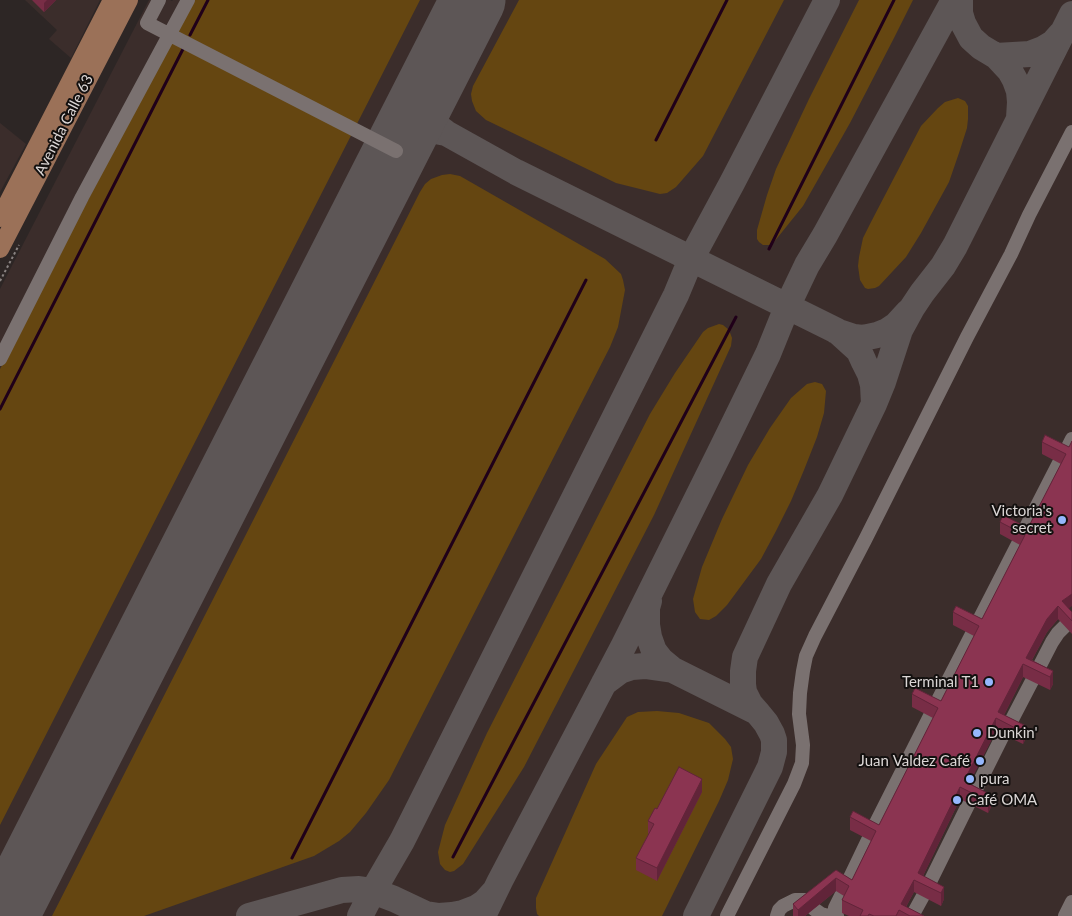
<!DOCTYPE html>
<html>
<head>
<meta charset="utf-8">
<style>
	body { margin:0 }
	canvas { display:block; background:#2d2625 }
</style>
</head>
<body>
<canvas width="1072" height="916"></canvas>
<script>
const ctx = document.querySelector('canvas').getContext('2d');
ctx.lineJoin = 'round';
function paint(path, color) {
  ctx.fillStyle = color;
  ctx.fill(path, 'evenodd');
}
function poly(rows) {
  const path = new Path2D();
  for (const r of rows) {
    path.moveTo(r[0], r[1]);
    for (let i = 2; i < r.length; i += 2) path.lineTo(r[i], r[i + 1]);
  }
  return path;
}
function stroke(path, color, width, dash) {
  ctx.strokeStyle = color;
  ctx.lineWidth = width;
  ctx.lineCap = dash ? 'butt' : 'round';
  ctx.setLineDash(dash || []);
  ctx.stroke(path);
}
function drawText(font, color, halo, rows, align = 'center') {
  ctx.font = font + ' Lato,sans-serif';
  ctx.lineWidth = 4;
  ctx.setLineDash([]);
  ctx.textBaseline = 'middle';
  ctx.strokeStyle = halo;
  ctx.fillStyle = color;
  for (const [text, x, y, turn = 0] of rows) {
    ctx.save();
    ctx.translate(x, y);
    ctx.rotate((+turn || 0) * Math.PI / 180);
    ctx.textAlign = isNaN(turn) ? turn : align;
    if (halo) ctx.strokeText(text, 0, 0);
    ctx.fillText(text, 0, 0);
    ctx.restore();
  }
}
paint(poly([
	[25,0,100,0,71,58,49,39,57,30],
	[149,0,170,0,172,1,173,0,1072,0,1072,916,0,916,0,289],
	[0,123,26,144,0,192]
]), '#3b2d2b');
paint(poly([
	[192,0,420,0,0,825,0,369],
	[519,0,784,0,703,156,676,187,667,193,660,194,616,183,486,120,476,111,472,101,471,94,473,86],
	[859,0,913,0,894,38,850,123,803,206,774,242,770,245,763,245,759,242,757,239,757,230,767,195,776,169,809,99],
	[958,98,965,101,968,106,968,119,967,128,959,153,949,182,921,233,906,257,879,286,875,288,868,289,865,288,860,280,858,266,859,257,863,238,871,222,921,126,938,108,945,102],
	[450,174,460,176,605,259,621,274,623,280,625,290,618,327,610,347,389,780,366,813,350,832,339,841,314,856,144,916,52,916,420,192,425,184,431,179,442,175],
	[719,324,723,325,729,330,732,338,731,346,654,515,524,767,463,864,454,871,450,872,445,870,440,864,438,852,445,825,487,733,650,414,675,373,703,332,708,328],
	[815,382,822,384,826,391,824,413,817,437,804,470,791,501,776,531,761,559,727,605,716,616,709,620,700,619,695,612,693,599,702,567,722,519,748,465,770,428,791,398,807,384],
	[657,711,679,713,709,723,725,739,731,747,733,759,728,780,719,801,662,916,539,916,537,914,536,908,536,898,596,764,627,717,638,712]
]), '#654611');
stroke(poly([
	[190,35,208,0],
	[656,140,727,0],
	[769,249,894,0],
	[0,409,183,49],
	[453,857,736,317],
	[292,858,586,280]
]), '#200019', 3);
stroke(poly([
	[960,0,960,13,963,23,971,38,981,47,996,56,1010,71,1015,80,1019,91,1020,102,1019,118],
	[465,16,476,0],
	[996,56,1030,54,1043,49,1053,43,1061,34],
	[431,84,428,92,432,112,434,121,438,127,446,133,516,172,837,331,859,351,864,362,870,374,873,385,874,404],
	[400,144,407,136,415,132,421,130,430,130,446,133],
	[836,331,854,337,863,338,877,335,887,331,896,325,908,312],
	[649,601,647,608,647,625,649,637,654,651,661,660,673,670,757,712,766,723,772,734,774,740,774,752,770,767,696,916],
	[604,683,620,671,632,667,645,666,673,670],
	[757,712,750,704,744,692,743,684,743,671,745,657,779,584,830,495,874,404,883,382,900,330,912,308,922,293,943,266,955,246,1072,14],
	[426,914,439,916,452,915,463,913,476,908,485,902,494,892],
	[249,916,342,890,359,889,373,891,394,899,430,916],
	[360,916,373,891,402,841,676,295,691,259,732,183,827,0],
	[483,916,500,881,624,645,722,448,768,354,787,307,807,265,825,235,954,0]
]), '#5d5656', 26);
stroke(poly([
	[6,916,473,0]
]), '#5d5656', 65);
stroke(poly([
	[0,281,19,245]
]), '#898382', 2, [2.5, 2.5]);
stroke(poly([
	[159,0,147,23,396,151],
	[0,359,82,197,188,0],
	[1063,457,1072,439],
	[1021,537,1059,463],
	[975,628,1018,544],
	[1035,675,1052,642,1058,633,1065,626],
	[933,710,972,634],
	[1007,729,1032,681],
	[972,797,1003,735],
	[871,833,930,716],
	[845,888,868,840],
	[926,890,969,803],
	[814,909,821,914,828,916,835,912],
	[727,916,794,784,802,763,803,745,799,714,800,693,803,671,806,656,815,636,865,540,967,337,1011,254,1029,215,1072,132],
	[777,916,779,910,783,906,795,900,805,900,809,903],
	[837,916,835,908,842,894],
	[912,916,923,896],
	[1065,916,1072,902]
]), '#7a7170', 14);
stroke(poly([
	[0,218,112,0],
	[0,249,129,0]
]), '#9b7158', 18);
paint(poly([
	[32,0,56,0,44,12],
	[1042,442,1069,447,1069,609,1072,612,1072,634,1058,619,1047,632,1032,660,1053,671,1053,684,1050,690,1023,677,1004,715,1026,726,1026,738,1023,744,996,731,969,783,991,795,991,807,988,813,960,799,923,876,944,887,944,899,941,906,914,892,906,907,924,916,849,916,842,913,842,900,844,896,836,891,805,916,793,916,793,904,836,870,852,880,871,841,850,830,850,817,879,825,933,718,912,707,912,694,941,701,974,636,953,625,953,612,982,619,1020,545,1000,534,1000,522,1028,528,1061,464,1042,454],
	[702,792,657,881,636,870,636,858,649,834,648,833,648,821,657,809]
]), '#782d46');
paint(poly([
	[47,0,56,0,44,12,44,3],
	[1072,594,1072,606,1064,612,1062,601],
	[1058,606,1058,619,1047,632,1028,667,1026,658,1047,619],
	[1023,664,1023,677,1001,721,998,712],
	[1053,671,1053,684,1050,690,1050,677],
	[996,718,996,731,966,790,964,781],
	[1026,726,1026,738,1023,744,1023,732],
	[702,779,702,792,657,881,657,868],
	[960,787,960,799,920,882,918,873],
	[991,795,991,807,988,813,988,801],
	[836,878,836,891,805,916,798,916,798,910],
	[914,880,914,892,903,912,901,904],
	[944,887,944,899,941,906,941,893]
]), '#612439');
const building = poly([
	[1045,435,1069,447,1072,441,1072,594,1062,601,1072,612,1072,621,1058,606,1047,619,1026,658,1053,671,1050,677,1023,664,998,712,1026,726,1023,732,996,718,964,781,991,795,988,801,960,787,918,873,944,887,941,893,914,880,901,904,924,916,910,916,899,910,896,916,874,916,869,914,868,916,860,916,863,910,842,900,849,886,836,878,798,910,793,904,836,870,852,880,876,831,850,817,853,811,879,825,938,708,912,694,915,688,941,701,979,626,953,612,956,606,982,619,1025,535,1000,522,1003,515,1028,528,1066,454,1042,442,1045,435],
	[679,767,702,779,657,868,636,858,654,824,648,821,655,808,657,809,679,767]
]);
paint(building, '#8b3451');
stroke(building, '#612439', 1);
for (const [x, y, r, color] of [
	[1062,520,5,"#95b7fd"],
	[989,682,5,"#95b7fd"],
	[977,733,5,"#95b7fd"],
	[980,761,5,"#95b7fd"],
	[970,779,5,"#95b7fd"],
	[957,800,5,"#95b7fd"]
]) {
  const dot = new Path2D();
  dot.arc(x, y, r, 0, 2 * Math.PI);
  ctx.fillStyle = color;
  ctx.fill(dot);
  stroke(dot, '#13100f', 2);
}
drawText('15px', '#dcd7d6', '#13100f', [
	["Avenida Calle 63",64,125,-63]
]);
drawText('15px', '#dcd7d6', '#13100f', [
	["Victoria's",1052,511],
	["secret",1052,528],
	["Terminal T1",979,682],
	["Dunkin'",987,733,"left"],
	["Juan Valdez Café",970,761],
	["pura",980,779,"left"],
	["Café OMA",967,800,"left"]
], 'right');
</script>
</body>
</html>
